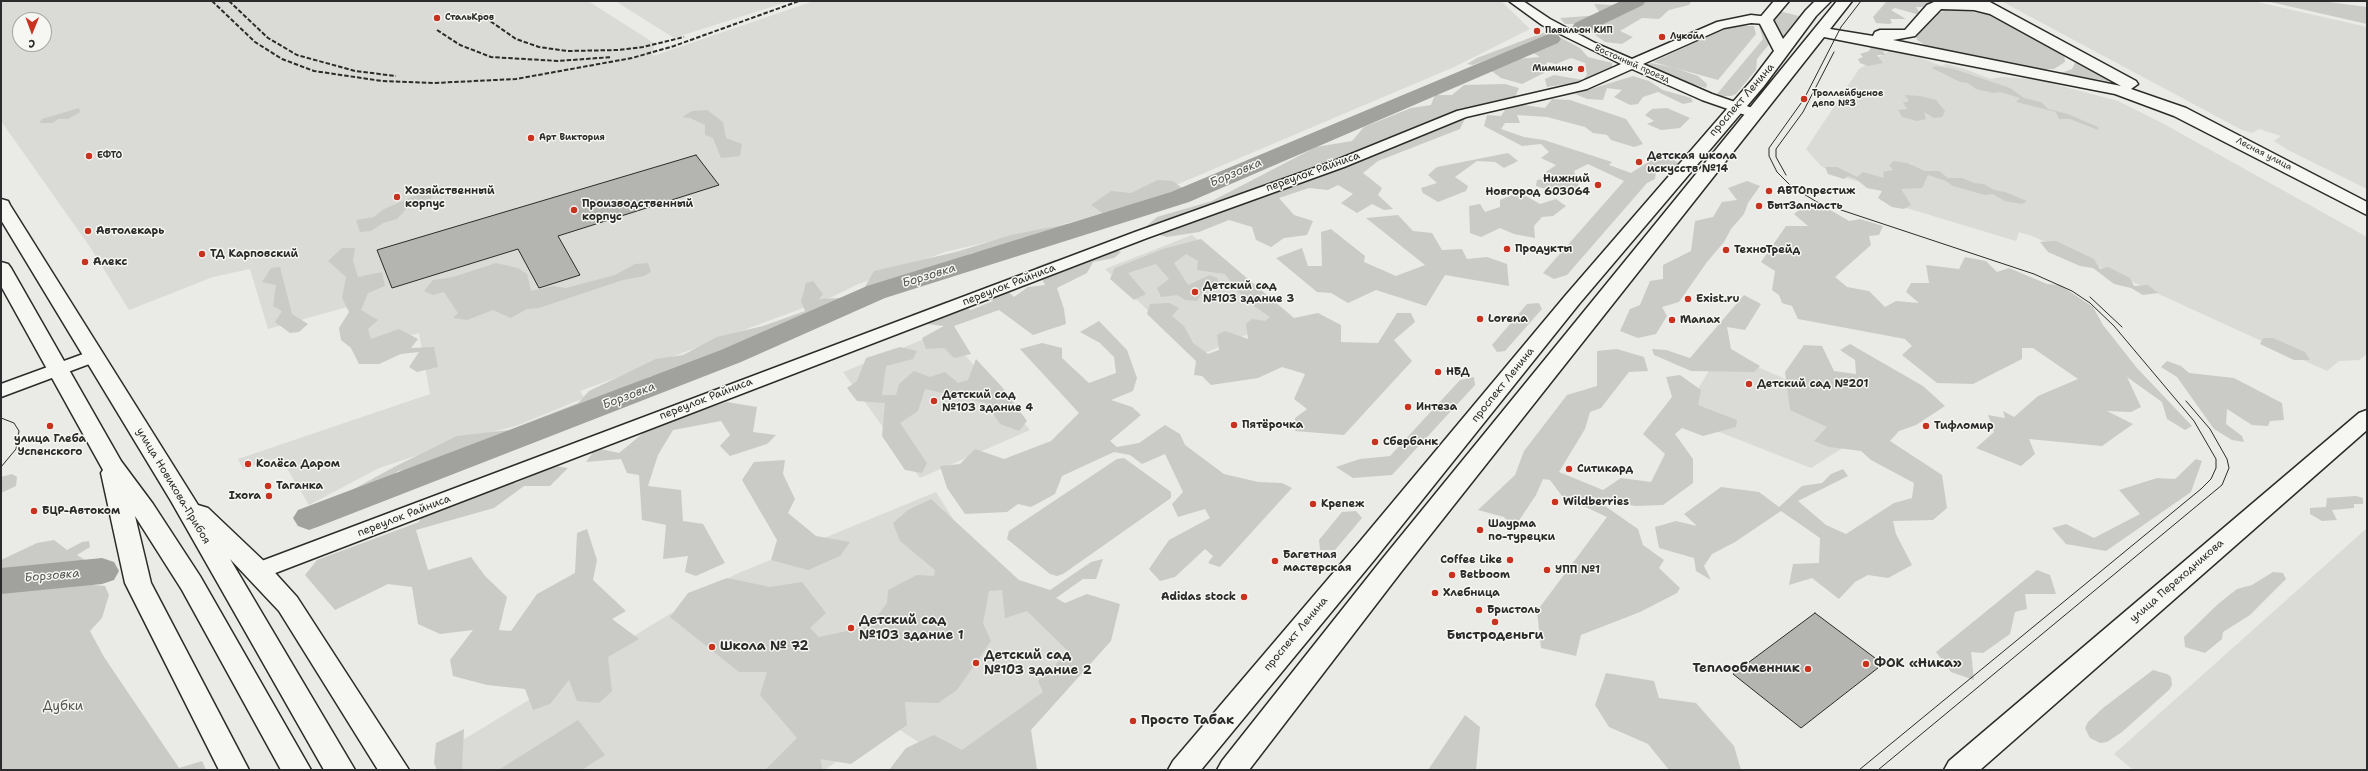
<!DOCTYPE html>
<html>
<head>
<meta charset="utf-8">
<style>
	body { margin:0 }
	#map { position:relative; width:2368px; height:771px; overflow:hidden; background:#eaeae6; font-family:"Shantell Sans",sans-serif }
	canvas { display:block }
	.frame { position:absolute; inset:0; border:2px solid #2b2b2b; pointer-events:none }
	.north { position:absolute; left:12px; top:12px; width:40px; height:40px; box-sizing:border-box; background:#f6f6f2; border:1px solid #a5a5a2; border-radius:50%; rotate:181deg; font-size:11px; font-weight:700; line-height:16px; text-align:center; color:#2b2b2b }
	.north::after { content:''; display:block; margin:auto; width:14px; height:18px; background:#c8321e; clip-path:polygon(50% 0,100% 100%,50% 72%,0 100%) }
</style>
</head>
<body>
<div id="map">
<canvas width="2368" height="771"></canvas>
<div class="frame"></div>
<div class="north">С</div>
</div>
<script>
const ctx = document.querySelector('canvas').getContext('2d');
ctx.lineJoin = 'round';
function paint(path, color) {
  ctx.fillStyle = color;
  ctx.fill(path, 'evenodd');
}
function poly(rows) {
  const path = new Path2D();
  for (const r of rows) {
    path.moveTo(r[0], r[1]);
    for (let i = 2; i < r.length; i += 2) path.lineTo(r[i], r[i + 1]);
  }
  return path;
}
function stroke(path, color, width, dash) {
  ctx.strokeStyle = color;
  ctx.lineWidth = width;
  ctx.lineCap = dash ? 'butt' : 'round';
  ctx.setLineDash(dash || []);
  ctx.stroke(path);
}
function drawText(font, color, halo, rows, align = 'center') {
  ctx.font = font + ' "Shantell Sans",sans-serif';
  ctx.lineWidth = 3;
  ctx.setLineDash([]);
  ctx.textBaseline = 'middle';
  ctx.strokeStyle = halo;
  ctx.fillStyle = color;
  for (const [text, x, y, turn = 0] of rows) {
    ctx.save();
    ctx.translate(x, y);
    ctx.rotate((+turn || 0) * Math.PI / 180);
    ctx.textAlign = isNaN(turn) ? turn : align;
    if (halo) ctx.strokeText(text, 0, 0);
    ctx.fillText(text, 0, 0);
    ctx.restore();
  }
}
paint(poly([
	[1,1,588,1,654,43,653,56,814,1,1501,1,1530,29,1454,67,1110,213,945,252,856,285,830,298,580,391,584,398,516,426,479,435,379,468,309,505,280,457,243,469,238,459,430,394,419,333,366,349,351,306,268,329,250,269,213,277,129,310,90,247,1,121],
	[20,20,44,20,44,44,20,44],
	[615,1,790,1,674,38],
	[2001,1,2253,1,2367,27,2367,189,2288,150,2274,141,2281,136,2259,129,2252,133,2242,130],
	[1894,48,1942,66,1946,64,1962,68,1991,79,2001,77,2035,79,2118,101,2162,123,2367,237,2367,354,2359,360,2339,361,2327,371,2032,236,2019,232,2016,241,1880,200,1886,190,1840,176,1821,166,1806,149,1859,69],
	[1192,235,1289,316,1196,357,1105,269],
	[944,331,1030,430,920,478,843,372],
	[1721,351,1884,422,1811,468,1681,417],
	[936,492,988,574,1103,644,962,770,889,723,825,770,443,770,435,757,734,575],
	[2367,528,2367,770,2133,770,2114,754]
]), '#dadad6');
paint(poly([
	[1625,1,1692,1,1689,5,1669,10,1659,19,1642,18,1620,31,1633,37,1622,44,1605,42,1591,32,1584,32,1574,24,1565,24,1560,18,1601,15,1594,4,1614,5],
	[1887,1,1934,1,1928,3,1926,7,1916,7,1920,13,1916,14,1895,8,1891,10,1906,19,1890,19,1892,23,1889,24,1876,23,1873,17],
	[2266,1,2321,1,2367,7,2367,24],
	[1961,10,1997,16,2064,54,2065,62,2054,69,2038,69,1933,50,1917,40,1916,36,1938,13,1948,10],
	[1779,11,1799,16,1780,40,1773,23,1773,18],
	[1731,26,1754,26,1756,34,1718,80,1675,68,1698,76,1707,84,1706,88,1682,81,1647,64,1652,63,1674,68,1653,62],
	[1759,26,1771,42,1757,59,1756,70,1736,94,1731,96,1719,96,1717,94,1763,39],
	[1548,31,1580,48,1588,57,1612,63,1612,69,1587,81,1547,87,1545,79,1554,75,1583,80,1587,75,1585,63,1571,58,1556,64,1547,62,1544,73,1522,84,1501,78,1489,69,1516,59,1540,57,1522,46,1473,65,1467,64,1477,58],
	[1873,44,1899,48,1898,52,1883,51,1885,55,1877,55,1883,63,1868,66,1860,63,1858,59,1863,57,1860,54,1869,51],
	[2077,59,2124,84,2061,73,2072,69],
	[1935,66,1954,69,2010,88,2024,98,2041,102,2048,109,2068,114,2098,127,2098,130,2070,119,2059,119,2056,112,2016,102,2020,98,2000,92,1994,93,1976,89,1968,83,1960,82,1932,68],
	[1633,76,1649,81,1663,90,1691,98,1693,102,1683,104,1658,92,1643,97,1638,104,1630,105,1614,97,1622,90,1607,88,1603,100,1587,99,1575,94],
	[1505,84,1519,88,1515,97,1470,108,1460,129,1378,161,1363,173,1382,188,1378,195,1393,209,1384,210,1372,204,1357,213,1341,203,1353,194,1338,185,1328,190,1309,188,1279,198,1294,215,1313,221,1307,235,1284,238,1271,247,1256,240,1252,227,1229,220,1199,232,1167,237,1142,230,1157,217,1212,201,1316,147,1352,141,1364,127,1411,108,1431,105,1435,95,1452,95,1464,85],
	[1905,95,1920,96,1936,100,1945,111,1942,117,1934,118,1924,112,1926,119,1917,121,1902,117,1898,110,1907,109,1903,103,1909,101],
	[1552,99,1570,100,1626,119,1643,144,1634,147,1611,140,1607,135,1593,133,1585,127,1547,117,1517,115,1520,123,1505,123,1501,129,1524,137,1544,140,1612,162,1609,165,1631,173,1659,155,1667,154,1678,163,1671,170,1656,172,1655,179,1647,183,1567,275,1554,279,1543,273,1624,181,1588,164,1574,171,1580,189,1564,190,1555,187,1552,191,1536,186,1537,180,1552,178,1546,172,1556,165,1541,158,1549,152,1541,144,1522,146,1484,126,1487,115,1501,116,1505,110,1523,105,1545,108],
	[79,108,80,112,68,119,58,119,53,123,39,123,42,119],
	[1667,108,1690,118,1680,128,1661,130,1647,124,1654,121,1645,115,1652,109],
	[707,110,723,122,726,138,742,144,740,156,721,158,713,138,705,135,705,125,690,118,682,117,692,111],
	[1508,153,1518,161,1504,168,1495,162,1477,161,1455,177,1468,186,1466,191,1438,202,1423,193,1421,188,1437,183,1428,175,1437,167],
	[1894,161,1907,163,1925,171,1939,171,1948,178,1962,178,1974,183,1984,184,1994,190,2005,192,2027,201,2022,204,2005,201,1993,194,1985,195,1953,186,1946,181,1928,175,1922,188,1901,189,1911,205,1904,209,1892,207,1878,198,1882,191,1867,188,1856,179,1848,176,1844,179,1828,174,1825,167,1837,167,1857,177,1863,172,1884,178,1883,172,1893,170,1889,165],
	[1158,180,1173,181,1182,188,1132,208,1117,224,1085,229,1063,229,1045,241,1010,245,998,251,972,253,949,265,899,280,885,288,863,290,874,271,956,252,1011,235,1107,216,1091,205,1111,191,1131,193],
	[1747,181,1760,186,1748,203,1744,214,1731,229,1724,242,1707,262,1679,302,1662,307,1667,316,1656,334,1638,338,1620,331,1630,309,1640,305,1650,281,1663,279,1663,265,1691,251,1695,221,1713,217,1722,202,1737,200,1728,188],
	[437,186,430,201,408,207,397,219,383,223,371,231,360,232,356,220,374,217,384,209],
	[1519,192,1540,204,1556,199,1566,206,1553,216,1542,217,1534,226,1535,238,1514,234,1500,228,1481,237,1470,233,1469,206,1480,204,1485,212,1500,207,1500,200],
	[1809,202,1832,211,1849,221,1860,219,1883,226,1879,235,1869,236,1871,245,1835,277,1847,287,1869,291,1885,307,1896,301,1919,303,1906,292,1911,283,1929,283,1926,265,1959,269,1965,257,1986,261,1997,272,2009,268,2047,284,2060,285,2093,307,2103,325,2137,368,2192,426,2185,430,2167,419,2162,402,2127,377,2141,407,2131,412,2107,411,2133,424,2102,446,2029,439,2035,454,2021,466,1976,448,1994,432,1988,415,2005,418,2003,411,2014,417,2038,396,2078,379,2033,348,2022,348,2022,359,1973,384,1937,383,1902,355,1912,346,1905,339,1798,319,1792,306,1782,303,1779,295,1772,290,1775,271,1761,262,1786,226,1808,226,1794,214],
	[1398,215,1413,231,1432,233,1442,250,1462,249,1467,259,1487,257,1507,264,1509,286,1445,275,1426,306,1376,290,1348,303,1331,293,1317,292,1276,258,1302,248,1308,266,1322,266,1321,232,1331,229,1365,256,1364,262,1396,276,1425,265,1366,218],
	[1201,239,1294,318,1318,313,1341,325,1341,342,1378,343,1397,313,1411,313,1415,322,1394,340,1412,361,1344,435,1295,431,1295,418,1307,409,1294,399,1305,374,1282,367,1258,378,1211,385,1202,376,1194,375,1196,361,1147,314,1150,304,1169,303,1179,308,1172,316,1184,326,1193,343,1208,354,1219,350,1217,335,1225,331,1248,339,1246,324,1252,319,1265,321,1270,317,1245,300,1225,274,1197,270,1198,261,1186,254,1174,263,1188,285,1210,275,1217,278,1220,286,1202,293,1197,301,1185,300,1177,295,1161,297,1157,288,1169,279,1156,264,1128,273,1146,294,1134,300,1110,279,1115,268,1163,249],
	[2056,241,2094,259,2100,269,2108,267,2130,278,2134,286,2148,285,2158,293,2143,295,2131,288,2114,284,2093,268,2080,266,2048,252,2040,242],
	[1104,245,1121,252,1114,258,1093,262,1087,273,1057,288,1064,309,1066,324,1033,335,999,310,954,326,971,354,954,358,944,348,926,349,922,338,944,326,927,324,912,314,946,301,971,310,993,301,984,287,998,282,1014,297,1028,287,1045,285,1036,267,1054,260,1065,259],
	[342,248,355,248,353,261,358,277,382,272,385,286,368,293,361,310,378,320,368,329,371,339,399,329,418,339,411,348,434,347,438,367,417,372,409,367,419,352,401,354,379,364,359,364,351,348,341,340,339,328,349,312,342,298,346,277,328,261],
	[496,263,518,268,527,274,531,291,553,286,566,288,615,275,635,264,648,263,651,272,644,276,623,280,539,308,527,309,511,318,493,310,467,320,453,318,458,313,444,292,433,295,424,291,433,280,453,277],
	[280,267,292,314,308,324,299,332,290,333,275,322,282,311,273,306,276,285,262,282,271,268],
	[813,281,823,294,819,299,840,298,840,304,704,361,684,364,665,376,651,376,600,403,552,421,539,431,503,447,477,444,413,469,398,471,352,508,320,521,321,507,394,467,457,436,509,430,578,403,589,391,656,359,683,355,717,337,763,326,805,311,801,301,806,283],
	[1744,295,1761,304,1745,330,1727,327,1731,349,1760,366,1754,372,1691,371,1654,355,1652,349,1666,350,1690,358],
	[1539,303,1542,309,1505,351,1497,352,1492,345,1527,304],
	[1099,321,1127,350,1137,378,1133,391,1111,400,1132,407,1141,415,1110,441,1117,447,1139,443,1165,425,1180,434,1185,445,1224,474,1258,482,1282,483,1292,488,1220,567,1208,563,1213,556,1205,549,1175,577,1160,581,1149,569,1169,540,1210,518,1205,509,1178,517,1172,504,1183,492,1165,454,1142,464,1130,455,1114,452,1062,476,1055,494,1031,507,1018,504,1007,512,965,514,947,488,940,466,960,464,975,449,1004,459,1051,441,1079,413,1020,349,1042,343,1062,348,1062,358,1089,383,1116,373,1114,357,1100,343,1080,332],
	[2263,338,2273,338,2305,352,2310,360,2294,360,2260,344],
	[1850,344,1923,386,1945,406,1916,425,1899,431,1890,441,1942,475,1947,508,1933,520,1893,521,1896,534,1912,565,1888,578,1868,575,1855,582,1839,599,1812,578,1789,585,1793,564,1819,563,1820,538,1781,511,1735,542,1712,554,1704,566,1711,580,1696,571,1694,558,1659,548,1655,527,1676,521,1697,526,1684,514,1721,487,1759,492,1779,507,1802,486,1822,483,1831,474,1843,469,1848,476,1798,501,1826,525,1846,534,1894,503,1912,498,1914,483,1871,460,1861,451,1829,447,1814,441,1827,427,1790,410,1785,372,1804,345,1822,346,1834,371,1856,374,1855,360,1840,350],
	[900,347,917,351,913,359,886,366,882,395,896,395,899,384,914,371,930,377,945,372,958,383,968,380,976,359,1002,387,1027,421,1019,431,1000,424,986,403,925,389,918,411,900,423,927,463,922,473,905,470,882,436,885,403,857,401,847,388,857,381,866,358],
	[1617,349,1644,357,1648,371,1629,372,1601,408,1590,412,1585,429,1559,472,1603,490,1621,478,1651,482,1665,454,1643,434,1672,397,1666,377,1680,375,1701,390,1698,405,1737,420,1736,427,1703,436,1682,428,1675,434,1693,459,1693,483,1663,505,1635,506,1592,497,1638,529,1643,545,1664,560,1659,568,1680,588,1677,593,1640,612,1581,635,1576,656,1541,648,1537,611,1607,517,1562,496,1550,480,1543,479,1536,495,1514,528,1504,517,1478,510,1515,475,1524,451,1567,395,1597,386,1597,351],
	[2167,361,2181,366,2189,373,2234,378,2282,403,2284,420,2270,421,2268,426,2252,425,2227,409,2226,424,2242,436,2244,442,2232,440,2214,429,2177,377,2161,367],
	[1474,377,1475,385,1392,475,1353,478,1336,467,1360,459,1390,456,1460,380],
	[727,402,757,407,753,432,776,435,767,444,730,456,720,446,730,435,721,421,673,430,658,455,648,486,681,490,683,521,703,524,725,563,696,576,685,572,688,556,663,559,666,525,642,520,639,475,627,473,621,459,586,462,596,448,619,453,652,426],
	[1124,458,1171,492,1171,498,1063,574,1057,576,1050,574,1007,539,1009,531,1117,459],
	[2196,459,2202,461,2191,492,2106,551,2066,544,2052,528,2066,524,2094,538,2140,514,2119,490,2157,478,2175,479],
	[785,460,783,474,795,499,788,513,816,536,850,542,840,556,808,570,771,560,777,540,742,480,754,462],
	[555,466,568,468,550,486,524,486,494,508,416,530,428,570,471,557,485,576,507,597,499,630,511,631,537,594,575,573,577,533,587,529,597,560,593,580,626,611,612,619,639,639,608,657,612,691,599,703,577,701,569,680,550,704,533,710,525,689,487,685,453,676,450,660,473,630,440,634,418,624,412,587,388,584,335,610,305,575,317,560,419,522,430,500,480,483,516,483],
	[12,474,17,477,16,486,1,493,1,477],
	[2356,496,2363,498,2363,504,2354,504,2354,508,2332,510,2337,520,2322,521,2310,514,2310,508,2326,507,2327,498],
	[931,499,1019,580,1050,590,1091,562,1103,559,1096,579,1083,579,1056,598,1065,603,1087,594,1120,604,1111,641,1031,730,1037,769,889,770,906,748,934,735,962,750,1043,692,1038,681,1069,652,1027,611,1005,618,1002,590,989,591,983,623,991,641,957,690,938,703,905,702,907,725,851,764,820,759,823,770,765,770,797,738,760,695,767,672,739,672,670,617,688,593,727,578,770,587,802,582,826,613,810,628,819,637,870,626,887,603,888,590,917,575,934,576,935,570,900,541,893,523,908,510],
	[1356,511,1362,518,1335,550,1320,550,1319,540,1342,512],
	[54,540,67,550,82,542,89,541,90,547,77,555,95,566,96,571,86,577,83,584,105,586,109,595,102,618,90,631,104,657,179,768,202,761,206,770,1,770,1,560,37,543],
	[2037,570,2050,575,2056,594,2025,594,2027,609,2015,612,2010,634,1983,653,1971,652,1974,680,1951,672,1936,652],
	[2273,572,2283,573,2286,579,2250,615,2223,632,2222,639,2205,653,2185,647,2184,637,2218,604,2237,589,2252,585],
	[2153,670,2167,674,2171,677,2172,685,2169,690,2122,732,2107,742,2100,743,2090,738,2085,728,2088,722,2103,708],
	[1606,673,1654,681,1659,698,1696,703,1734,746,1741,770,1669,770,1648,744,1609,727,1595,705],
	[1465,715,1480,727,1476,770,1428,770],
	[578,720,605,755,582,770,500,769],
	[464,729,462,770,437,770,434,763,436,743]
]), '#cacac7');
paint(poly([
	[1621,1,1646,1,1643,5,1589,31,1582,33,1575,31,1572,27,1575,23,1621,1],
	[1551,33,1558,35,1561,39,1558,43,1189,202,885,298,741,362,320,526,309,530,298,526,293,518,298,510,721,350,867,286,1171,192,1551,33],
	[102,558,114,562,119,571,114,580,102,584,1,594,1,568,102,558]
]), '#a1a19e');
const building = poly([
	[696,155,719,185,558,236,580,275,539,288,518,249,392,288,377,250,696,155],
	[1815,613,1883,664,1801,728,1733,674,1815,613]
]);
paint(building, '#b4b4b1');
stroke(building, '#2b2b2b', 1);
const minor = poly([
	[1509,1,1523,1,1550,19,1595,43,1632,59,1717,22,1751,15,1769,17,1771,20,1765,24,1751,23,1724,28,1643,64,1712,94,1761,111,1763,114,1756,118,1751,117,1702,100,1632,69,1587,89,1466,117,1344,167,1147,238,265,577,258,579,251,577,248,571,251,565,1135,232,1334,161,1457,111,1578,83,1621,64,1542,25,1509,1],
	[94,350,100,352,103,356,100,360,1,397,1,384,94,350]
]);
const major = poly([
	[1774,1,1789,1,1773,20,1783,39,1806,10,1815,1,1831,1,1816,16,1764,86,1579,304,1375,559,1201,770,1168,770,1173,761,1357,545,1565,296,1752,80,1774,51,1758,20,1774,1],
	[1837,1,1852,1,1830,29,1873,36,1875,32,1880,30,1905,30,1927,5,1934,2,1988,1,2136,81,2138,84,2131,89,2186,108,2367,202,2367,215,2174,116,2115,94,1824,37,1401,572,1249,770,1217,770,1222,761,1383,558,1837,1],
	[1941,9,1974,10,1990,14,2121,86,1893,40,1915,36,1941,9],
	[1,199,8,201,10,205,198,505,208,508,267,564,297,597,409,770,378,770,279,611,230,559,355,770,324,770,171,501,1,220,1,199],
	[1,262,8,264,11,268,121,461,153,504,200,576,311,770,281,770,182,590,135,516,151,583,249,770,219,770,125,583,101,473,103,470,1,286,1,262],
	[2367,410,2367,430,1980,770,1944,770,1949,761,2359,413,2367,410]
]);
stroke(minor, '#2b2b2b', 3);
stroke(major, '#2b2b2b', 3);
paint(minor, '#f6f6f2');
paint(major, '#f6f6f2');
stroke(poly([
	[1786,175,1776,157,1776,149,1803,112,1834,52],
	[2090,297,2122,327],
	[1,418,14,423,19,431,16,449,1,467],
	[1859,770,2201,489,2211,479,2216,468,2216,459,2194,421,2114,326,2090,303,2072,291,2034,274,1817,202,1792,187,1777,172,1769,156,1769,148,1804,99,1841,27,1861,1],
	[1878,770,2222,485,2229,468,2227,459,2210,429,2186,401]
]), '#2b2b2b', 1);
stroke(poly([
	[212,1,255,42,282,59,314,71,382,81,434,83,516,79,632,58,674,46,799,1],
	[229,1,268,38,297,55,355,71,396,76],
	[480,14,516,39,539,47,567,51,618,50,643,47,684,37],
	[437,30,460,45,491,57,558,61,612,57]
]), '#2b2b2b', 2, [4.5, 2]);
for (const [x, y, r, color] of [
	[437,18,4,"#c8321e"],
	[1537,31,4,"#c8321e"],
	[1662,37,4,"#c8321e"],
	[1581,69,4,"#c8321e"],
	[1804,99,4,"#c8321e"],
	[531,138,4,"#c8321e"],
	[89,156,4,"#c8321e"],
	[1639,162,4,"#c8321e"],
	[1598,185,4,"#c8321e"],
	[1769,191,4,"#c8321e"],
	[397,197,4,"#c8321e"],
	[1759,206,4,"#c8321e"],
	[574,210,4,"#c8321e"],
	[88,231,4,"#c8321e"],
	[1507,249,4,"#c8321e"],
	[1726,250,4,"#c8321e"],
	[202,254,4,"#c8321e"],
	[85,262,4,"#c8321e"],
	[1195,292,4,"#c8321e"],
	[1688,299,4,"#c8321e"],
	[1480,319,4,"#c8321e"],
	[1672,320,4,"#c8321e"],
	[1438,372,4,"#c8321e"],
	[1749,384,4,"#c8321e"],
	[934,401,4,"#c8321e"],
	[1408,407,4,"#c8321e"],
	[1234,425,4,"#c8321e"],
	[50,426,4,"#c8321e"],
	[1926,426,4,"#c8321e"],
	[1375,442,4,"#c8321e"],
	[248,464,4,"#c8321e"],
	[1569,469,4,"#c8321e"],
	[268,486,4,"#c8321e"],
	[269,496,4,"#c8321e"],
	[1555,502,4,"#c8321e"],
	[1313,504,4,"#c8321e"],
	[34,511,4,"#c8321e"],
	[1480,530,4,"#c8321e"],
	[1510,560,4,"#c8321e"],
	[1275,561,4,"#c8321e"],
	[1547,570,4,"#c8321e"],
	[1452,575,4,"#c8321e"],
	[1435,593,4,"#c8321e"],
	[1244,597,4,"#c8321e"],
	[1479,610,4,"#c8321e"],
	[1495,622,4,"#c8321e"],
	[851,628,4,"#c8321e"],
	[712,647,4,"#c8321e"],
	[976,663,4,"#c8321e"],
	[1866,664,4,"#c8321e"],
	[1808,669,4,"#c8321e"],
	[1133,721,4,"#c8321e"]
]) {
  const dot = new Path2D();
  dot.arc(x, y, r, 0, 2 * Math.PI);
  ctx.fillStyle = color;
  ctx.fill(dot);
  stroke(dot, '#f6f6f2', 1.5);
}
drawText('bold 9px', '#2b2b2b', '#f6f6f2', [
	["СтальКров",445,18],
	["Павильон КИП",1545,31],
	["Лукойл",1670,37],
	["Мимино",1573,69,"right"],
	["Троллейбусное",1812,94],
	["депо №3",1812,104],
	["Арт Виктория",539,138],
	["ЕФТО",97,156]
], 'left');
drawText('9px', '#2b2b2b', '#f6f6f2', [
	["Восточный проезд",1632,64,24],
	["Лесная улица",2264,154,27]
]);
drawText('11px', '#2b2b2b', '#f6f6f2', [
	["проспект Ленина",1742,100,-49],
	["переулок Райниса",1313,172,-20],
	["переулок Райниса",1009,285,-21],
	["проспект Ленина",1503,385,-51],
	["переулок Райниса",706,399,-21],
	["улица Новикова-Прибоя",173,486,59],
	["переулок Райниса",404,516,-21],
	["улица Переходникова",2177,581,-41],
	["проспект Ленина",1296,634,-50]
]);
drawText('bold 11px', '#2b2b2b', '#f6f6f2', [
	["Детская школа",1647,156],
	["искусств №14",1647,169],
	["Нижний",1590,179,"right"],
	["Новгород 603064",1590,192,"right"],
	["Хозяйственный",405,191],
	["корпус",405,204],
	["АВТОпрестиж",1777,191],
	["Производственный",582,204],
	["корпус",582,217],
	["БытЗапчасть",1767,206],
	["Автолекарь",96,231],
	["Продукты",1515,249],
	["ТехноТрейд",1734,250],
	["ТД Карповский",210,254],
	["Алекс",93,262],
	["Детский сад",1203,286],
	["№103 здание 3",1203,299],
	["Exist.ru",1696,299],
	["Lorena",1488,319],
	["Manax",1680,320],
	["НБД",1446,372],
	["Детский сад №201",1757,384],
	["Детский сад",942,395],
	["№103 здание 4",942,408],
	["Интеза",1416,407],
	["Пятёрочка",1242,425],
	["Тифломир",1934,426],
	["улица Глеба",50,439,"center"],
	["Успенского",50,452,"center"],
	["Сбербанк",1383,442],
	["Колёса Даром",256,464],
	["Ситикард",1577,469],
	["Таганка",276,486],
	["Ixora",261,496,"right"],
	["Wildberries",1563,502],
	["Крепеж",1321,504],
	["БЦР-Автоком",42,511],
	["Шаурма",1488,524],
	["по-турецки",1488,537],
	["Багетная",1283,555],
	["мастерская",1283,568],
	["Coffee Like",1502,560,"right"],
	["УПП №1",1555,570],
	["Betboom",1460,575],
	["Хлебница",1443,593],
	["Adidas stock",1236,597,"right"],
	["Бристоль",1487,610]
], 'left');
drawText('italic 12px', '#545453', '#f6f6f2', [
	["Борзовка",1236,173,-23],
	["Борзовка",929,276,-17],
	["Борзовка",629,396,-21],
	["Борзовка",52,576,-5]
]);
drawText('bold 13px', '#2b2b2b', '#f6f6f2', [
	["Детский сад",859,621],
	["№103 здание 1",859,636],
	["Быстроденьги",1495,636,"center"],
	["Школа № 72",720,647],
	["Детский сад",984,656],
	["№103 здание 2",984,671],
	["ФОК «Ника»",1874,664],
	["Теплообменник",1800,669,"right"],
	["Просто Табак",1141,721]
], 'left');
drawText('13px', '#535352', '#f6f6f2', [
	["Дубки",63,707]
]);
</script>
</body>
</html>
